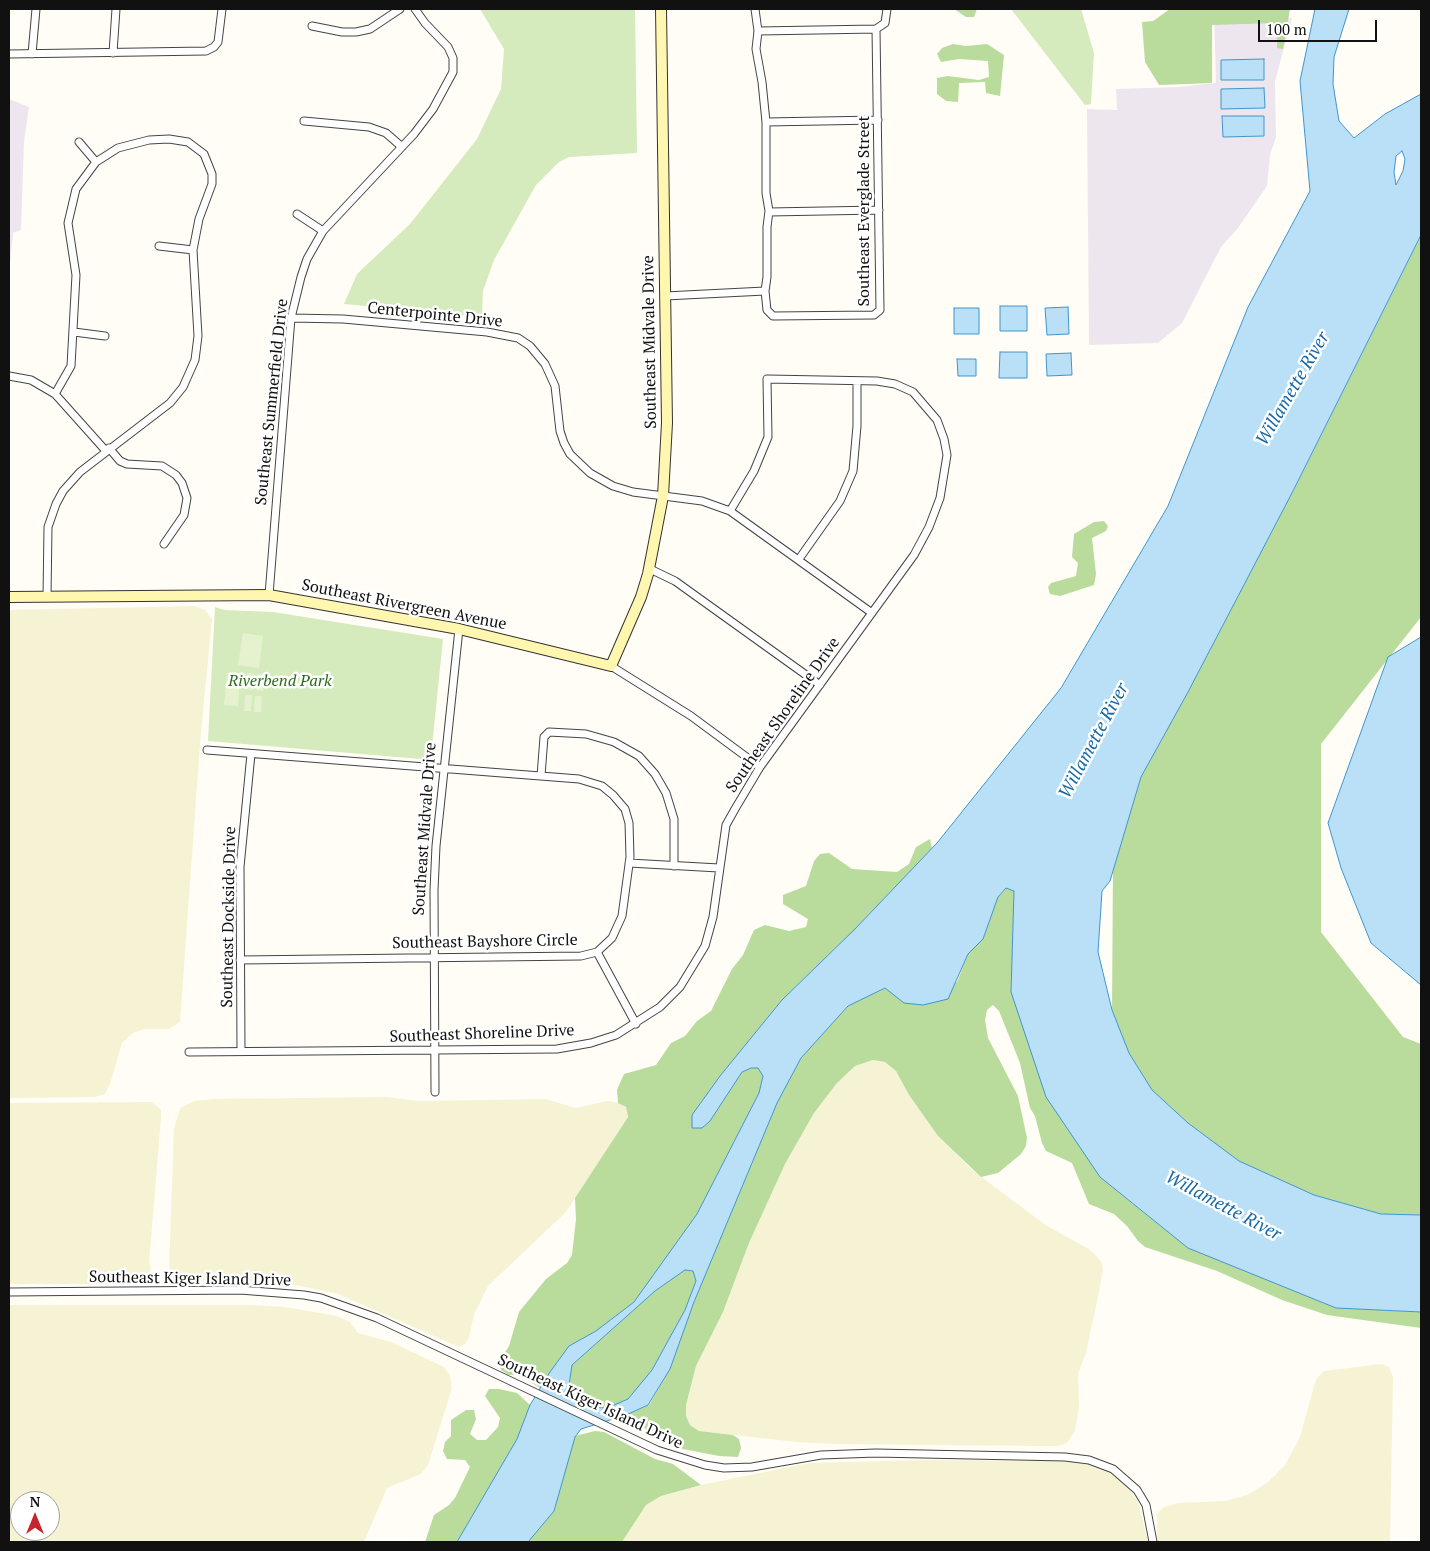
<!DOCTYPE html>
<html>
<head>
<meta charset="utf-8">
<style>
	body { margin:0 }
	#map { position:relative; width:1430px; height:1551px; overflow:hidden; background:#fffdf5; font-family:"PT Serif",serif }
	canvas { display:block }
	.frame { position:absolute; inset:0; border:10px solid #111; pointer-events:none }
	.north { position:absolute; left:10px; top:1491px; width:50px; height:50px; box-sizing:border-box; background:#fff; border:1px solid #a0a0a0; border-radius:50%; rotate:0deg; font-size:14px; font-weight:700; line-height:20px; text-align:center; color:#111 }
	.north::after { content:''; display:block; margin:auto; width:18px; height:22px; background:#c4262e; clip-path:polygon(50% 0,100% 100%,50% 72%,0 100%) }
	.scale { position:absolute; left:1258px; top:20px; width:119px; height:22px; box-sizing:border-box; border:2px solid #111; border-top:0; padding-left:6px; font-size:15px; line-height:18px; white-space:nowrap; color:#111; -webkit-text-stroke:4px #fff; paint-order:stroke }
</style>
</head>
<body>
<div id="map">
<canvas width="1430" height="1551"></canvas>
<div class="frame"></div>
<div class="north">N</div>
<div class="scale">100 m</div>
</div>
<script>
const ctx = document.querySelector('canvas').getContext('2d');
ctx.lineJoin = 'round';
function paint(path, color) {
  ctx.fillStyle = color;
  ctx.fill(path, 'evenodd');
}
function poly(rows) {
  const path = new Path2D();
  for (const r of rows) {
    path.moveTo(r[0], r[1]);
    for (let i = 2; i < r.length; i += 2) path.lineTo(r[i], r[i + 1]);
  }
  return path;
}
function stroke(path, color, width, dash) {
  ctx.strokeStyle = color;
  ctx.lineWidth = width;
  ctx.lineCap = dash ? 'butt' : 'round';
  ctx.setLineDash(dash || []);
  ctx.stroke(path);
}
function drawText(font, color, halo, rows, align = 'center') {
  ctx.font = font + ' "PT Serif",serif';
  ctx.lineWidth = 5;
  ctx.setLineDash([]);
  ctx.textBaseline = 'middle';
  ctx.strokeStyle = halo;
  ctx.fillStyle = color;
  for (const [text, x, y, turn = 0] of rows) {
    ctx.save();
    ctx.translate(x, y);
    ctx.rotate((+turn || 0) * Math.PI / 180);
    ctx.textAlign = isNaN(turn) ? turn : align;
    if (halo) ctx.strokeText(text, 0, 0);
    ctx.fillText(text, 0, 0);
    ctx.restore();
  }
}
paint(poly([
	[1214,12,1292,18,1275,81,1276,137,1270,155,1267,186,1238,228,1221,247,1182,323,1158,343,1089,345,1087,109,1117,110,1116,89,1178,87,1216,83],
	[9,99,29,107,24,142,21,230,13,233,9,275]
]), '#eee6ef');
paint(poly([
	[195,606,205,610,212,619,200,744,180,1022,169,1029,145,1029,133,1033,122,1043,110,1084,105,1094,95,1097,9,1098,9,610],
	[873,1060,885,1062,896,1071,909,1095,938,1136,972,1170,1047,1226,1089,1249,1101,1261,1103,1269,1098,1297,1086,1353,1078,1374,1079,1408,1075,1431,1067,1443,1058,1446,1035,1446,837,1444,796,1442,699,1431,690,1425,686,1416,686,1405,696,1366,723,1312,749,1243,785,1164,814,1113,837,1083,855,1066],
	[387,1097,419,1101,545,1099,576,1108,607,1101,620,1103,626,1107,628,1117,566,1212,488,1286,474,1315,469,1338,465,1344,459,1347,338,1294,301,1286,248,1281,181,1280,174,1277,169,1270,174,1129,180,1108,194,1101,214,1099],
	[152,1102,161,1110,161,1118,149,1263,151,1267,147,1280,126,1284,9,1284,9,1103],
	[249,1305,285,1307,337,1316,350,1322,358,1333,391,1342,444,1367,450,1375,452,1388,428,1465,421,1474,387,1488,364,1542,9,1542,9,1305],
	[20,1501,50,1501,50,1531,20,1531],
	[1381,1364,1389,1367,1393,1377,1390,1542,1157,1542,1157,1513,1164,1507,1178,1503,1225,1501,1247,1495,1267,1483,1285,1465,1300,1437,1316,1379,1324,1371],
	[922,1460,1072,1461,1092,1464,1112,1473,1127,1485,1138,1502,1148,1542,622,1542,646,1505,661,1496,701,1485,809,1463]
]), '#f6f3d4');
paint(poly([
	[480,9,635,9,637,153,569,157,559,162,536,185,494,260,483,291,482,317,344,304,357,274,410,224,477,139,501,89,504,49],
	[1011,9,1081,9,1094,53,1091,104,1085,105],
	[215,607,224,610,273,612,443,639,431,756,421,759,208,741]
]), '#d5ebbd');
paint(poly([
	[954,9,977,9,974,17,966,17],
	[1170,9,1290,9,1283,49,1277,48,1277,23,1212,25,1212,83,1159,85,1145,62,1142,22,1153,21],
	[953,44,966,46,987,44,1004,55,1000,96,986,93,985,82,959,83,958,102,946,101,937,94,937,78,948,76,979,80,989,77,988,61,959,59,941,62,937,54,942,48],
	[1421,235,1421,617,1321,744,1321,932,1403,1037,1421,1044,1421,1215,1381,1214,1314,1195,1239,1161,1188,1123,1152,1090,1129,1053,1112,1010,1113,867,1141,777,1188,692,1293,491],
	[1104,521,1108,526,1106,531,1092,538,1096,574,1094,585,1060,596,1050,594,1048,587,1051,583,1076,576,1078,563,1072,557,1074,534,1094,522],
	[930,839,932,848,855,929,782,1000,720,1076,692,1115,692,1128,702,1127,710,1121,742,1072,751,1068,758,1068,763,1076,759,1093,697,1214,634,1302,596,1331,569,1346,540,1388,519,1374,509,1375,501,1370,499,1362,509,1346,519,1312,546,1279,567,1263,572,1255,576,1219,575,1198,628,1117,626,1107,618,1103,617,1090,624,1074,656,1065,671,1043,685,1036,697,1021,711,1011,732,969,743,955,754,930,765,925,789,931,806,927,808,919,783,904,783,895,806,886,814,861,820,854,829,853,852,869,897,872,909,864,916,847],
	[1006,888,1014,890,1011,992,1100,1177,1188,1248,1336,1308,1421,1312,1421,1328,1327,1315,1282,1300,1217,1271,1145,1247,1138,1241,1127,1226,1114,1214,1089,1204,1072,1163,1046,1151,1042,1143,1035,1116,1030,1108,1020,1063,999,1011,993,1005,987,1010,985,1020,988,1038,1018,1096,1027,1138,1026,1146,1021,1154,998,1173,981,1177,938,1136,909,1095,896,1071,885,1062,873,1060,855,1066,837,1083,814,1113,785,1164,749,1243,723,1312,696,1366,686,1405,686,1416,690,1425,699,1431,733,1435,739,1439,741,1448,738,1457,719,1456,678,1448,637,1424,626,1415,649,1405,670,1369,694,1302,777,1103,801,1058,848,1006,885,988,892,993,957,982,968,954,983,939,998,897],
	[685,1270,693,1271,696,1281,685,1310,652,1370,628,1400,607,1408,587,1407,577,1399,569,1385,572,1365,655,1291],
	[489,1389,499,1389,517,1393,530,1405,517,1439,457,1542,425,1542,434,1515,449,1505,455,1498,470,1467,465,1460,447,1459,443,1451,445,1442,451,1436,451,1420,466,1410,474,1410,476,1419,470,1434,477,1440,486,1440,498,1427,500,1418,485,1396],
	[595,1431,604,1432,655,1459,673,1464,701,1485,661,1496,646,1505,622,1542,528,1542,554,1511,575,1436]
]), '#b9dc9c');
paint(poly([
	[243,633,263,636,259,668,238,665],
	[247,673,254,674,253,690,245,689],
	[257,674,264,675,263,691,255,690],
	[227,676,240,677,238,706,224,705],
	[245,695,252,695,251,711,244,711],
	[255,696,262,696,261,712,254,712]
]), '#e6f2cf');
const water = poly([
	[1315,9,1349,9,1334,57,1333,84,1339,121,1354,138,1385,114,1421,94,1421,235,1293,491,1188,692,1141,777,1110,881,1102,891,1098,952,1112,1010,1129,1053,1152,1090,1188,1123,1239,1161,1314,1195,1381,1214,1421,1215,1421,1312,1336,1308,1188,1248,1100,1177,1046,1097,1011,992,1014,891,1006,888,998,897,983,939,968,954,948,999,923,1005,904,1003,885,988,848,1006,801,1058,777,1103,694,1302,670,1369,648,1405,626,1415,581,1429,575,1437,554,1511,528,1542,457,1542,517,1439,530,1405,550,1372,569,1346,596,1331,634,1302,697,1214,759,1093,763,1076,758,1068,751,1068,742,1072,710,1121,702,1128,692,1128,692,1115,720,1076,782,1000,855,929,937,843,1061,688,1168,506,1248,307,1310,191,1300,81,1315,9],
	[1402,151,1405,159,1403,171,1396,185,1394,172,1396,156,1402,151],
	[685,1270,693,1271,696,1281,685,1310,652,1370,628,1399,607,1408,588,1407,577,1399,569,1385,572,1365,655,1291,685,1270],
	[1264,59,1264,80,1221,80,1221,60,1264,59],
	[1264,88,1265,108,1221,109,1221,89,1264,88],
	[1222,116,1264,116,1264,136,1223,137,1222,116],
	[1000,306,1027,306,1027,331,1000,331,1000,306],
	[1068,307,1069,334,1047,335,1045,308,1068,307],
	[954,308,979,308,979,334,954,334,954,308],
	[1000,352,1027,352,1027,378,999,378,1000,352],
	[1071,353,1072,375,1047,376,1046,354,1071,353],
	[957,359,976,359,976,376,958,376,957,359],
	[1421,637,1421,985,1371,943,1341,868,1328,823,1388,657,1421,637]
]);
paint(water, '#b9e0f7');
stroke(water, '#3f96cf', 1);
const street = poly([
	[755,9,758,31,756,49,762,82,766,122,766,193,769,211,767,227,767,277,765,291,767,310,773,316,874,315,880,310,876,29],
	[312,26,342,32,356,32,370,29,400,9],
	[758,31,876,29,885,23,887,9],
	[113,53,116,9],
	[9,54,206,51,214,47,218,42,222,9],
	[32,54,36,9],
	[304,121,369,127,386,133,402,147],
	[766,122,878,120],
	[79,142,96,162],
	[769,212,879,210],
	[297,214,323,231],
	[159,246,193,250],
	[665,296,765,291],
	[291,318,343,319,487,332,518,338,530,346,545,364,555,386,560,431,564,443,570,454,590,473,613,486,633,492,702,501,730,511,872,613],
	[74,332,105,336],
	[9,376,31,380,55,394,106,451],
	[109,448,120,461,127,464,162,466,176,475,182,483,187,498,184,515,164,544],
	[799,559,840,501,853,471,857,426,857,381],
	[650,569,675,581,820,685],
	[269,595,291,318,301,277,307,259,323,231,414,134,433,109,453,72,453,58,448,47,425,23,415,9],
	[47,597,48,527,56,504,63,491,80,472,170,403,183,387,195,360,198,336,193,250,199,219,212,184,212,174,204,154,188,142,169,139,149,140,118,148,96,162,76,189,68,223,76,275,71,366,55,394],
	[611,666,691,716,760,767],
	[207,750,579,779,602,786,613,795,625,809,629,823,630,857,622,916,612,938,597,952,581,956,240,960],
	[541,776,544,737,549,732,586,734,614,742,639,756,655,774,666,793,674,819,674,866],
	[629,863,719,868],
	[597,952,636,1024],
	[241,1051,240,867,251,754],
	[189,1052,557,1049,591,1043,616,1035,660,1007,680,987,705,946,713,917,726,825,735,809,760,767,914,555,929,527,940,498,947,455,944,439,937,420,913,392,895,384,877,381,767,379,768,437,754,471,730,511],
	[435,1092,434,890,436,846,459,629],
	[9,1292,240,1290,304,1295,321,1298,377,1318,657,1450,705,1465,724,1468,752,1467,821,1455,876,1453,1065,1457,1089,1460,1113,1469,1137,1490,1146,1505,1153,1542]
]);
const secondary = poly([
	[9,597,269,595,459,629,611,666,641,597,648,574,663,496,667,423,661,9]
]);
stroke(street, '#444', 9);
stroke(secondary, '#333', 12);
stroke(street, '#fff', 7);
stroke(secondary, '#fff6b0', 10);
drawText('16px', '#111', '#fff', [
	["Southeast Everglade Street",864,211,-90],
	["Centerpointe Drive",435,315,6],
	["Southeast Midvale Drive",650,342,-91],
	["Southeast Summerfield Drive",272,402,-84],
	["Southeast Rivergreen Avenue",404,605,11],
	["Southeast Shoreline Drive",783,715,-55],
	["Southeast Midvale Drive",425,829,-86],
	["Southeast Dockside Drive",229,917,-89],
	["Southeast Bayshore Circle",485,942,-1],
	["Southeast Shoreline Drive",482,1034,-2],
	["Southeast Kiger Island Drive",190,1279,1],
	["Southeast Kiger Island Drive",590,1402,25]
]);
drawText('italic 16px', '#2f6b1f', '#fff', [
	["Riverbend Park",280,681]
]);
drawText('italic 18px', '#1768a6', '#fff', [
	["Willamette River",1293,389,-60],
	["Willamette River",1094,741,-62],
	["Willamette River",1223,1206,28]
]);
</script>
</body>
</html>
